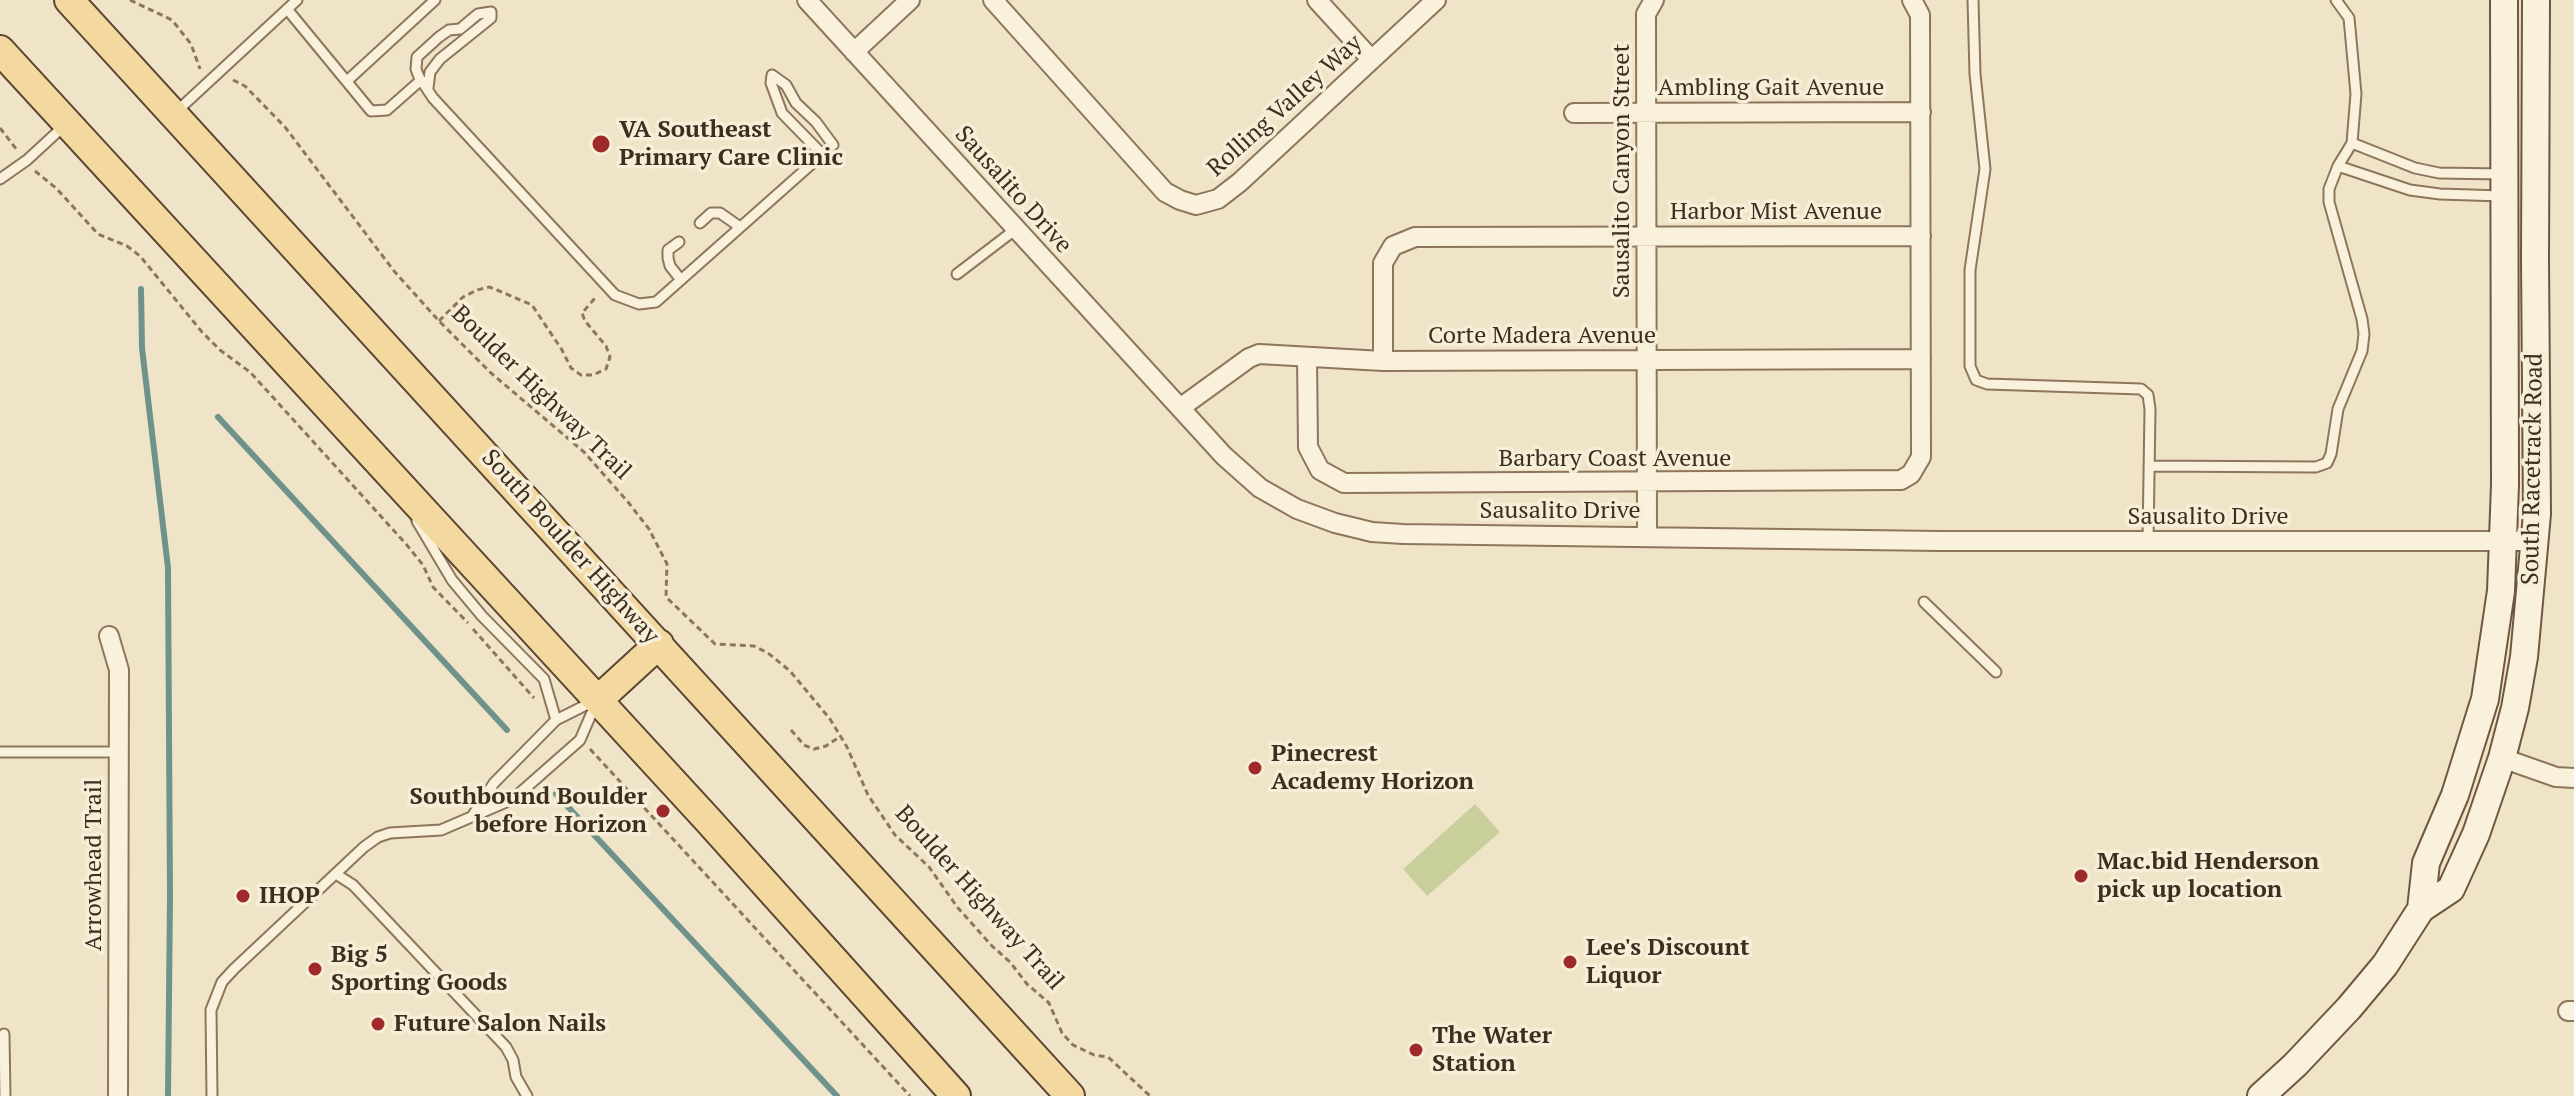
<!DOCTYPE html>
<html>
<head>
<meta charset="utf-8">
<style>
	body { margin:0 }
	canvas { display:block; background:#f0e4c8 }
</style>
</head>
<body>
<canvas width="2574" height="1096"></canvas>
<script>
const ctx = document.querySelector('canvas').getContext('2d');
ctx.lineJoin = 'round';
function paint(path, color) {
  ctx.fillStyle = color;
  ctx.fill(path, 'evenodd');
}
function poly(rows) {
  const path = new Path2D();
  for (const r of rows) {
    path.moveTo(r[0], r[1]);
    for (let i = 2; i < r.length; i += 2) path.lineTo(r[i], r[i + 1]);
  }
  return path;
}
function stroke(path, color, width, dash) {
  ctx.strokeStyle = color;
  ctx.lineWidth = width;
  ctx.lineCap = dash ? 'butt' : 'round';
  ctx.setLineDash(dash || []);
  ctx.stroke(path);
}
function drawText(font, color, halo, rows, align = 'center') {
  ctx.font = font + ' "PT Serif",serif';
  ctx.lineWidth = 7;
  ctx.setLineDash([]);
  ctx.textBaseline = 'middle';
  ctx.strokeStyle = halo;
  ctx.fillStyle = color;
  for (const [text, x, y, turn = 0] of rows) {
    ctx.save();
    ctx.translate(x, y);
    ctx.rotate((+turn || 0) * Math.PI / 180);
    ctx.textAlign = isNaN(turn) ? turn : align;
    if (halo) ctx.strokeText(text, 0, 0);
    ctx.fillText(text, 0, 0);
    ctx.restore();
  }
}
paint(poly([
	[1475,804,1500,832,1427,896,1403,869]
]), '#c9cf9b');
stroke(poly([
	[141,289,142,348,168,568,170,896,168,1096],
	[218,417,507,730],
	[556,794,837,1096]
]), '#6f938a', 6);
const service = poly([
	[1973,0,1975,74,1985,169,1970,270,1970,366,1976,380,1987,384,2141,389,2148,395,2150,409,2148,541],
	[287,9,371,111,387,110,421,80],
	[491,12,478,14,460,29,449,30,439,37,417,57,416,69,419,77,433,98,615,295,639,304,656,302,833,145,816,122,796,103,786,85,772,75],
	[772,75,771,83,782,113,822,154],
	[347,81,435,0],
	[428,88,430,72,440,59,491,18,491,12],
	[176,112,297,0],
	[2352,143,2415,168,2439,173,2502,174],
	[2338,166,2410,190,2440,194,2502,196],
	[0,179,27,160,65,125],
	[700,223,711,213,720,213,740,227],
	[679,242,668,250,668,258,670,266,681,280],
	[957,274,1016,229],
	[2149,466,2316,467,2327,463,2331,454,2338,409,2362,351,2364,334,2362,319,2329,202,2329,189,2338,166,2352,143,2356,94,2349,18,2336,0],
	[417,521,452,580,482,616,544,679,556,720],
	[1924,602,1996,672],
	[0,752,119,752],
	[473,815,494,783,556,720,594,701],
	[336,874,353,885,506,1047,513,1060,516,1077,527,1096],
	[4,1034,5,1096],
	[212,1096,211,1010,222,982,234,969,364,847,378,837,390,833,441,830,513,799,580,740,596,703]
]);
const minor = poly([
	[807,0,1224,456,1260,488,1297,509,1335,523,1372,532,1403,534,1940,541,2535,541],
	[993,0,1165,192,1180,200,1196,205,1218,199,1240,182,1436,0],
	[1317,0,1371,59],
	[854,52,910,0],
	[1574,113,1921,112],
	[1307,357,1308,447,1320,470,1344,483,1901,480,1911,474,1921,457,1920,15,1912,0],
	[1383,361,1383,263,1393,246,1415,237,1921,236],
	[1180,408,1249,358,1259,354,1383,361,1921,359],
	[1647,535,1646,14,1654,0],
	[109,636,119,670,118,1096],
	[2502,758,2556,777,2574,778],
	[2568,1011,2574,1011]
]);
const secondary = poly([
	[2421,909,2426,863,2455,795,2485,699,2501,591,2505,485,2504,0],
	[2261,1096,2295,1065,2349,1008,2385,965,2421,909,2451,889,2476,834,2502,758,2515,708,2524,657,2537,514,2535,261,2536,0]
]);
const primary = poly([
	[69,0,1070,1096],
	[0,50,707,819,956,1096],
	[598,700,659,644]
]);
stroke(service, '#8d765c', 13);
stroke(minor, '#8d765c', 22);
stroke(secondary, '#6f573f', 30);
stroke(primary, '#5b4430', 32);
stroke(poly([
	[130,0,172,20,191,44,200,69],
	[233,80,245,86,285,127,394,271,439,321,491,373,584,452,628,502,649,529,667,564,666,597,715,644,754,646,768,653,790,671,830,719,847,747,868,795,895,835,929,867,958,908,992,946,1010,962,1027,984,1049,1003,1062,1033,1073,1045,1094,1055,1108,1057,1150,1096],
	[0,128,17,150],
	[35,171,56,188,98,234,127,246,140,256,202,332,220,350,250,372,406,544,423,565,433,587,468,623],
	[439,321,463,297,477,290,489,287,497,290,532,305,562,350,571,368,581,375,593,375,606,369,610,357,606,346,585,321,582,313,596,297],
	[473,629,534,698],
	[791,730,804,745,814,749,826,746,841,736],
	[590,749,910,1096]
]), '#8d765c', 3, [6, 4]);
stroke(service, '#faf1dc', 9);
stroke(minor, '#faf1dc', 18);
stroke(secondary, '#faf1dc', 26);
stroke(primary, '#f3d9a0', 28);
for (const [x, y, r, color] of [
	[601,144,10,"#9e2a2b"],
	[1255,768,8,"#9e2a2b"],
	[663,811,8,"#9e2a2b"],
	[2081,876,8,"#9e2a2b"],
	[243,896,8,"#9e2a2b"],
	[1570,962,8,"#9e2a2b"],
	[315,969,8,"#9e2a2b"],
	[378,1024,8,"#9e2a2b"],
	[1416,1050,8,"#9e2a2b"]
]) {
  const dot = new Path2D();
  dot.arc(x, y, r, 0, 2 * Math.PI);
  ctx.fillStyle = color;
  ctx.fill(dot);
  stroke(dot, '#f7eed8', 3);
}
drawText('24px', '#3d2e20', '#f7eed8', [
	["Ambling Gait Avenue",1771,88],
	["Rolling Valley Way",1285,106,-42],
	["Sausalito Canyon Street",1622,171,-90],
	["Sausalito Drive",1013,190,48],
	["Harbor Mist Avenue",1776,212],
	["Corte Madera Avenue",1542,336],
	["Boulder Highway Trail",541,393,44],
	["Barbary Coast Avenue",1615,459],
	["South Racetrack Road",2533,469,-89],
	["Sausalito Drive",1560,511],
	["Sausalito Drive",2208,517],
	["South Boulder Highway",570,547,48],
	["Arrowhead Trail",94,865,-90],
	["Boulder Highway Trail",979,898,48]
]);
drawText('bold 24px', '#3d2e20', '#f7eed8', [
	["VA Southeast",619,130],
	["Primary Care Clinic",619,158],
	["Pinecrest",1271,754],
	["Academy Horizon",1271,782],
	["Southbound Boulder",647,797,"right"],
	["before Horizon",647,825,"right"],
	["Mac.bid Henderson",2097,862],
	["pick up location",2097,890],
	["IHOP",259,896],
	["Lee's Discount",1586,948],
	["Liquor",1586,976],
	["Big 5",331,955],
	["Sporting Goods",331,983],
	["Future Salon Nails",394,1024],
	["The Water",1432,1036],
	["Station",1432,1064]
], 'left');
</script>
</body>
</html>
